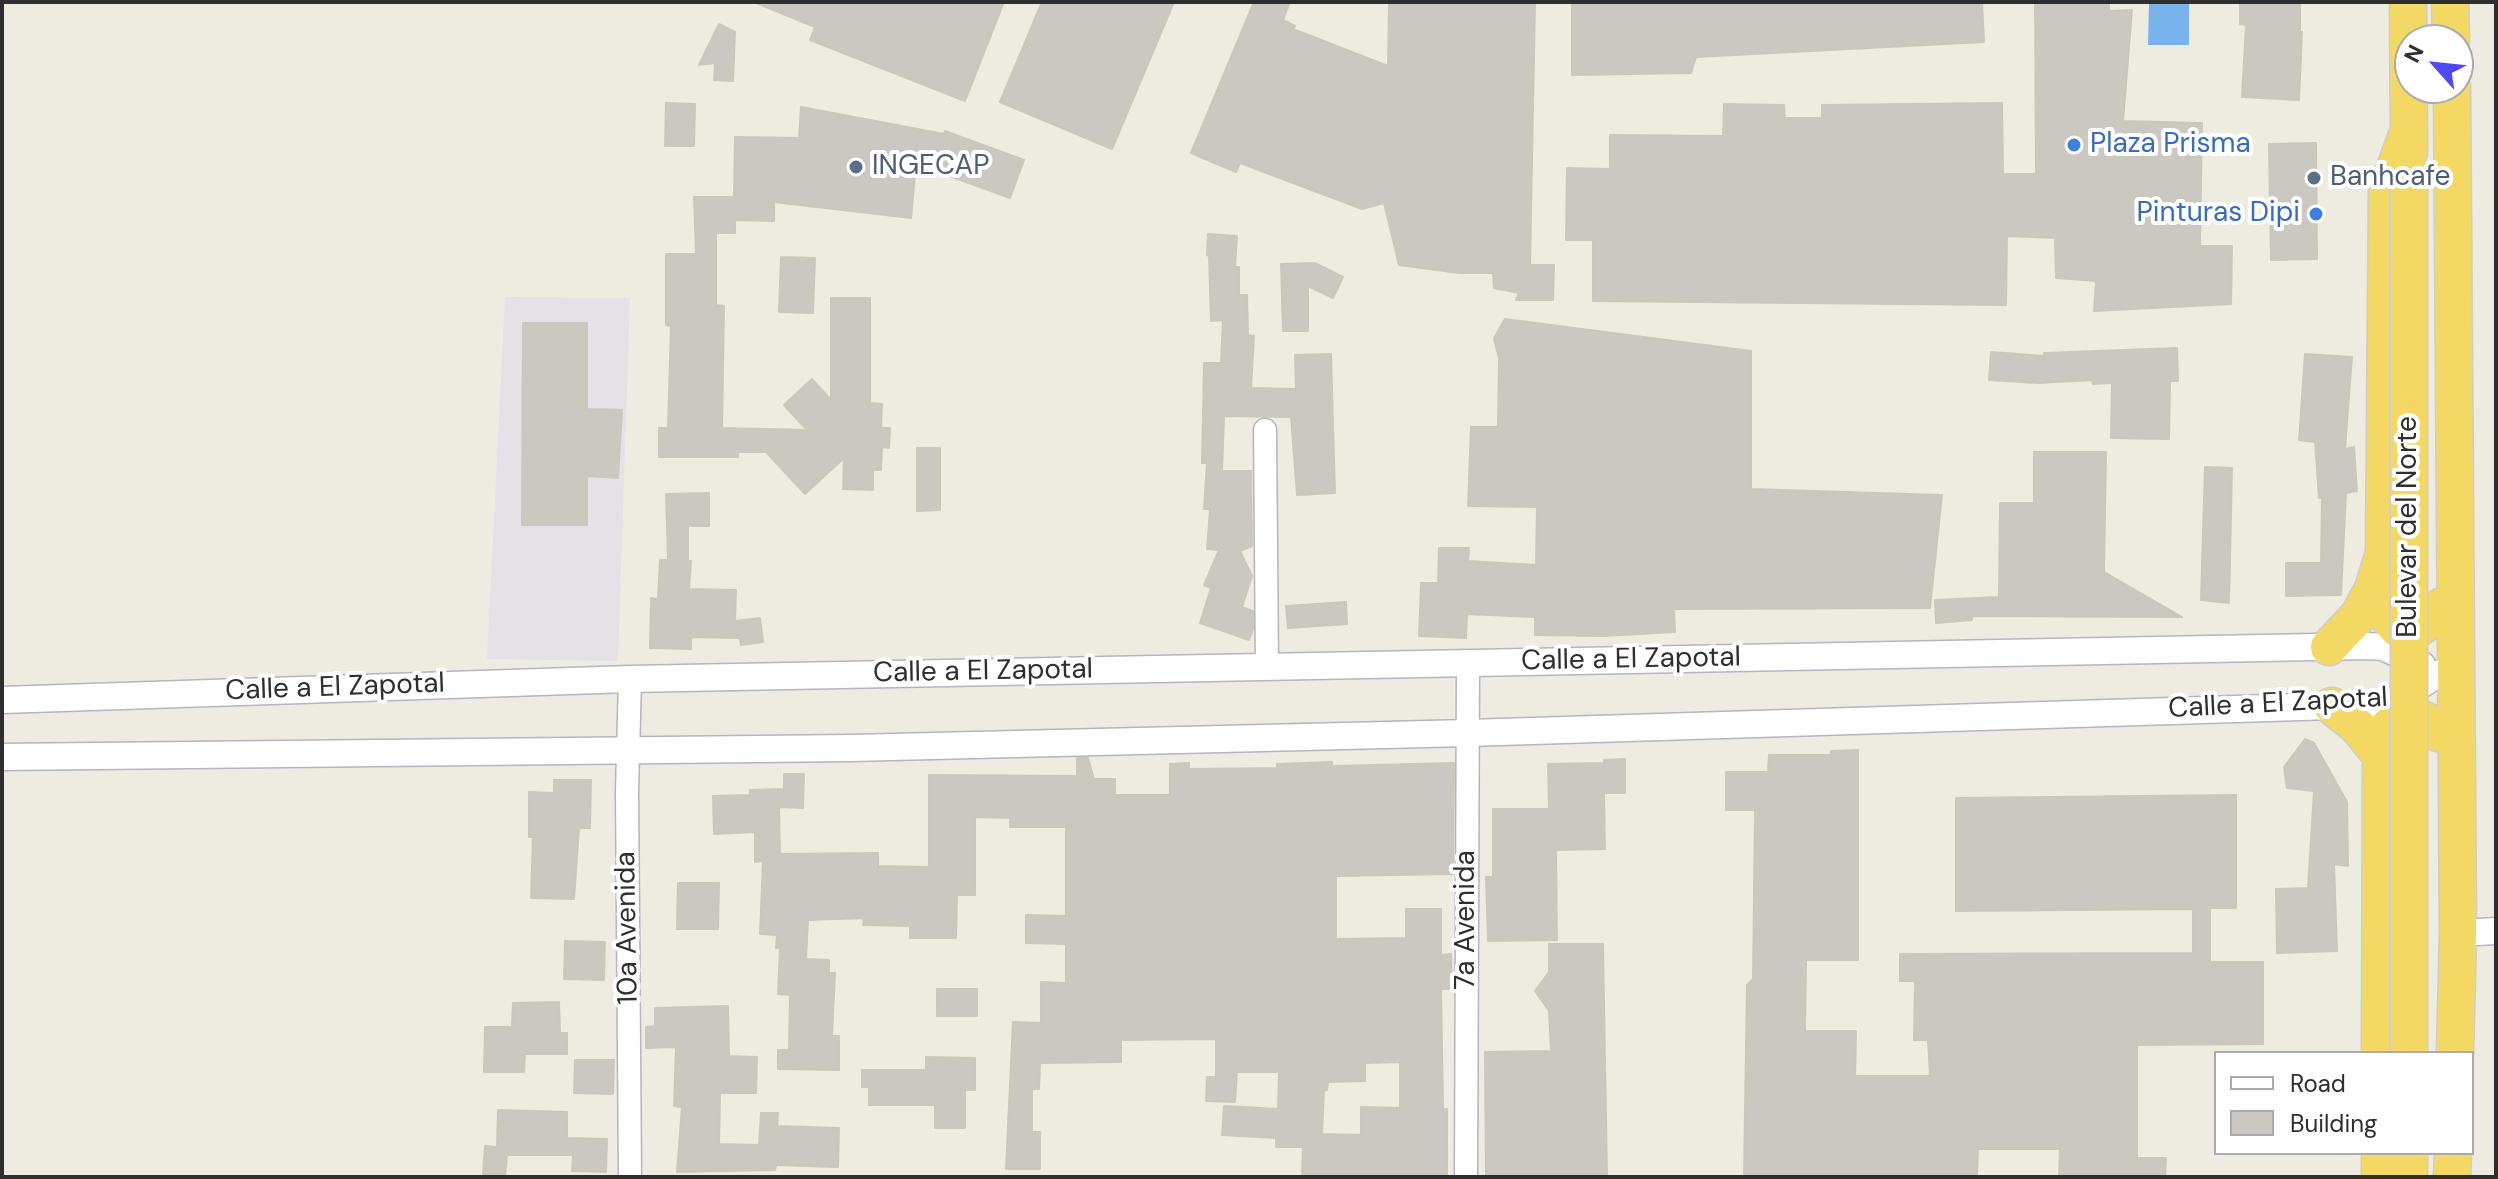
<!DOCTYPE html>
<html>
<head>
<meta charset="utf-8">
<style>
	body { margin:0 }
	#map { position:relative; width:2498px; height:1179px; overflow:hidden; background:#eeece1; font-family:"DM Sans",sans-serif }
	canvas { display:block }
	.frame { position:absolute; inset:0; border:4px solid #2e2e2e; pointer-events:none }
	.legend { position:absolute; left:2214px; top:1051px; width:260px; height:104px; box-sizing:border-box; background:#fff; border:2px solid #ababab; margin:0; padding:10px 14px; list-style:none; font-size:24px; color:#2e2e2e }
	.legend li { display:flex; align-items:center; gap:16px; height:40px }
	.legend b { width:40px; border:2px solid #ababab }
	.north { position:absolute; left:2394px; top:24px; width:80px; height:80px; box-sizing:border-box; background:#fff; border:2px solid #ababab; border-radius:50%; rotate:297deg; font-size:22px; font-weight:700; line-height:32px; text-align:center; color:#2e2e2e }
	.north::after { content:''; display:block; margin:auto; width:28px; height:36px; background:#4f48f4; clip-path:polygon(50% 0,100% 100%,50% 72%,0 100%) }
</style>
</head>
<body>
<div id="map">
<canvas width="2498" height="1179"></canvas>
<div class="frame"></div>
<ul class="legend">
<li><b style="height:10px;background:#fff"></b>Road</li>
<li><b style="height:22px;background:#cac8c0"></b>Building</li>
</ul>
<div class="north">N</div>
</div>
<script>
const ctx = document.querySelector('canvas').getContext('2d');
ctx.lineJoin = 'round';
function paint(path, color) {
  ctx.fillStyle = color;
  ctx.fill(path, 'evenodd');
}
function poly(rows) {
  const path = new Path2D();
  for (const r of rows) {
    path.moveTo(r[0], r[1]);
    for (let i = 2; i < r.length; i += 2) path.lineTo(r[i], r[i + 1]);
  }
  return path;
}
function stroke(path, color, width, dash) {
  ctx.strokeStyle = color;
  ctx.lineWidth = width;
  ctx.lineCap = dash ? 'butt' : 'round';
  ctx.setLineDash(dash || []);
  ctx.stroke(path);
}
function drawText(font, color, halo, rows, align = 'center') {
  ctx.font = font + ' "DM Sans",sans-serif';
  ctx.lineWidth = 8;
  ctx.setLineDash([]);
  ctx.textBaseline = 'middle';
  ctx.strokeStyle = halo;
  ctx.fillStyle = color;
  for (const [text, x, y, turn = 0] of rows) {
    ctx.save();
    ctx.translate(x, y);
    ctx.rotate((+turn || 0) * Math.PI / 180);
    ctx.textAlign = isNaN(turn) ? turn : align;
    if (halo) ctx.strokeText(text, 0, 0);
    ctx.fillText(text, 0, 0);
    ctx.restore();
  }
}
paint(poly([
	[505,297,630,298,618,661,487,659]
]), '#e4e1e7');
paint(poly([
	[2149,2,2189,2,2189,45,2148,45]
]), '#79b3ec');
const building = poly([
	[754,2,1004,2,965,101,810,40,815,27,754,2],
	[1042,2,1174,2,1112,149,1000,102,1042,2],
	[1254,2,1290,2,1283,20,1295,26,1293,29,1388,66,1389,4,1535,2,1530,265,1554,265,1553,300,1516,300,1519,293,1494,288,1493,273,1459,273,1399,265,1384,203,1362,209,1240,163,1236,172,1191,153,1254,2],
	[1572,2,1982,2,1984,42,1696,57,1691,73,1572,75,1572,2],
	[2035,2,2109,2,2109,11,2132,10,2123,121,2202,123,2200,246,2232,246,2231,304,2094,311,2096,281,2056,278,2055,238,2007,236,2006,305,1593,301,1593,240,1566,240,1567,168,1610,169,1610,135,1723,136,1724,104,1784,105,1785,118,1822,118,1822,105,2002,103,2003,174,2036,174,2035,2],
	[2240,2,2300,2,2300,32,2302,32,2299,100,2242,97,2246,25,2240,24,2240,2],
	[719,24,735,32,733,81,714,80,715,63,699,65,719,24],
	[666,103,695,104,694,146,665,146,666,103],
	[801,107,944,134,945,131,1024,160,1010,198,916,164,911,218,774,202,774,221,735,220,735,233,716,233,716,305,724,306,722,428,807,430,784,405,812,379,831,400,831,298,870,298,870,403,882,404,881,428,890,428,889,448,882,447,881,470,873,470,873,490,843,489,844,458,805,494,766,452,738,452,738,457,659,457,659,428,668,428,671,326,666,325,666,254,696,254,694,197,734,197,735,137,799,138,801,107],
	[2316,143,2317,259,2271,260,2269,144,2316,143],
	[1208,234,1237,236,1235,267,1239,267,1239,295,1247,295,1248,335,1254,336,1251,388,1296,389,1295,355,1331,354,1335,493,1297,495,1291,417,1224,416,1222,471,1251,471,1252,546,1240,551,1252,576,1242,607,1253,611,1253,629,1249,640,1200,623,1211,588,1204,585,1219,550,1207,549,1210,509,1204,509,1207,463,1202,463,1204,363,1221,363,1223,320,1211,321,1209,256,1207,255,1208,234],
	[781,257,815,258,813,313,779,312,781,257],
	[1315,263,1343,277,1333,298,1308,286,1308,331,1283,331,1281,264,1315,263],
	[1505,319,1751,351,1751,489,1942,495,1930,608,1674,609,1675,632,1604,636,1535,635,1535,617,1467,614,1466,638,1419,636,1421,583,1438,583,1439,548,1469,548,1468,561,1536,565,1537,507,1468,506,1471,427,1498,427,1499,359,1494,338,1505,319],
	[523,323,587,323,587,409,622,410,618,478,587,476,587,525,522,525,523,323],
	[2177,348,2178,381,2170,381,2169,439,2111,438,2112,383,2093,384,2092,380,2038,383,1989,380,1991,352,2044,356,2044,353,2177,348],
	[2305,354,2352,357,2345,449,2354,447,2357,491,2346,493,2341,595,2286,596,2286,563,2321,563,2322,498,2319,498,2315,442,2299,440,2305,354],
	[917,448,940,448,940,510,917,511,917,448],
	[2034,452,2106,452,2104,572,2182,617,1972,616,1972,620,1936,623,1935,600,1999,597,2000,503,2034,503,2034,452],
	[2205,467,2232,468,2229,603,2201,600,2205,467],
	[709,493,709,526,688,526,688,561,691,561,689,589,736,590,735,621,760,618,763,642,741,645,740,638,691,637,691,649,650,648,651,598,658,599,660,560,668,560,666,494,709,493],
	[1346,602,1347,624,1288,628,1286,606,1346,602],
	[2305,739,2314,743,2347,802,2348,866,2334,864,2337,951,2277,953,2276,889,2308,888,2314,791,2287,788,2284,767,2305,739],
	[1858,750,1858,960,1806,960,1805,1031,1856,1031,1855,1076,1930,1076,1928,1040,1914,1040,1915,981,1900,981,1900,954,2193,953,2193,909,1956,911,1956,798,2236,795,2236,908,2210,908,2210,962,2263,962,2263,1044,2137,1045,2137,1158,2166,1158,2165,1177,2059,1177,2060,1149,1978,1149,1977,1177,1744,1177,1747,985,1753,979,1755,810,1726,810,1726,772,1768,772,1769,755,1831,755,1831,751,1858,750],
	[1077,758,1088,758,1094,779,1115,779,1115,795,1170,795,1170,764,1189,763,1189,769,1277,768,1277,764,1332,762,1332,766,1454,763,1453,874,1336,876,1336,939,1406,938,1406,909,1441,909,1441,955,1451,954,1452,989,1441,989,1443,1109,1447,1109,1447,1175,1334,1174,1334,1177,1302,1177,1303,1147,1276,1147,1276,1138,1222,1135,1224,1106,1278,1109,1279,1072,1237,1072,1235,1102,1206,1101,1207,1077,1216,1077,1216,1039,1121,1040,1121,1062,1040,1063,1039,1089,1032,1089,1032,1132,1040,1132,1040,1169,1006,1169,1013,1022,1041,1023,1041,982,1066,983,1066,944,1026,943,1026,915,1066,916,1066,827,1010,827,1010,818,975,817,975,895,957,895,956,938,910,938,910,926,863,925,864,918,808,920,806,959,829,960,829,973,835,973,832,1036,839,1036,839,1070,778,1069,778,1050,789,1050,790,995,778,994,780,948,776,948,777,935,760,934,763,861,755,862,755,832,714,834,713,796,750,795,750,790,784,789,784,774,804,774,803,808,779,807,780,854,878,853,878,866,929,867,929,775,1077,776,1077,758],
	[1400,1062,1400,1108,1361,1107,1361,1135,1322,1134,1324,1090,1327,1090,1328,1082,1365,1081,1365,1063,1400,1062],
	[1625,759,1625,793,1604,793,1605,849,1556,850,1557,940,1488,941,1486,877,1493,877,1493,809,1549,809,1548,764,1604,763,1604,760,1625,759],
	[554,780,591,780,590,828,579,828,574,899,531,898,533,837,529,837,529,792,554,793,554,780],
	[678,883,719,883,718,929,677,929,678,883],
	[565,941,605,942,604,980,564,979,565,941],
	[1549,944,1603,944,1607,1177,1486,1177,1485,1052,1551,1051,1549,1011,1535,991,1549,972,1549,944],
	[937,989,977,989,977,1016,937,1016,937,989],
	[559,1002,560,1033,567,1033,567,1054,525,1054,524,1072,484,1072,485,1027,512,1027,513,1003,559,1002],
	[728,1006,729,1056,757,1057,756,1093,720,1093,719,1144,759,1145,761,1113,778,1113,777,1126,839,1128,838,1167,776,1165,775,1170,677,1172,682,1107,674,1106,676,1047,646,1048,646,1027,655,1026,655,1008,728,1006],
	[926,1057,975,1058,975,1090,965,1090,965,1128,935,1128,935,1105,869,1105,869,1087,862,1087,862,1070,926,1070,926,1057],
	[575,1060,614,1060,613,1094,574,1093,575,1060],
	[498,1110,567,1112,567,1138,607,1139,606,1172,572,1171,573,1155,507,1155,505,1176,483,1174,485,1146,497,1147,498,1110]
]);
paint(building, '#cac8c0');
stroke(building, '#cac8ba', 2);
const minor = poly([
	[1265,430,1267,667],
	[630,679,627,791,630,1177],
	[1466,1177,1468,663]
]);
const tertiary = poly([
	[2,700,630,679,2368,646,2383,647,2422,665],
	[2,757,851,748,1468,733,2332,706,2381,704,2400,698,2440,673],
	[2458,933,2496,931]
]);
const trunk = poly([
	[2408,2,2409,152],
	[2450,2,2451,40],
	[2452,88,2458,933,2455,1053],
	[2373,589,2380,608,2397,628,2409,631,2419,628,2429,621,2442,606],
	[2329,647,2359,615,2373,589,2384,553,2387,190,2409,130],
	[2332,706,2358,727,2381,756,2380,1053],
	[2381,756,2388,727,2396,720,2418,717,2430,723,2438,733],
	[2409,1153,2409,1177],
	[2380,1177,2380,1153],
	[2452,1177,2453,1153]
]);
stroke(minor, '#b5b4c0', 25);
stroke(tertiary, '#b5b4c0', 29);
stroke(trunk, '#cdcdcd', 39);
stroke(minor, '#fff', 22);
stroke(tertiary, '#fff', 26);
stroke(trunk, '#f3d964', 36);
const trunkBridge = poly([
	[2409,170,2409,1053]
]);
stroke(trunkBridge, '#cdcdcd', 39, []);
stroke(trunkBridge, '#f3d964', 36);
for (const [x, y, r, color] of [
	[2074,145,8,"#3f7fe0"],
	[856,167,8,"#5c6f8a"],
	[2314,178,8,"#5c6f8a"],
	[2316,214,8,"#3f7fe0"]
]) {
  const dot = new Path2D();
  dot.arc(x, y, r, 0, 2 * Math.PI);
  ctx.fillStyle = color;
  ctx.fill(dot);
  stroke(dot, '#fff', 3);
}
drawText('28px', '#366cbe', '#fff', [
	["Plaza Prisma",2090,145],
	["Pinturas Dipi",2300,214,"right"]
], 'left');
drawText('28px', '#4e5e75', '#fff', [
	["INGECAP",872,167],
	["Banhcafe",2330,178]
], 'left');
drawText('28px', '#2e2e2e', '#fff', [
	["Bulevar del Norte",2409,527,-90],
	["Calle a El Zapotal",1631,660,-1],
	["Calle a El Zapotal",983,672,-1],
	["Calle a El Zapotal",335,688,-2],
	["Calle a El Zapotal",2278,704,-3],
	["7a Avenida",1467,920,-90],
	["10a Avenida",628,928,-91]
]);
</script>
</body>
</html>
